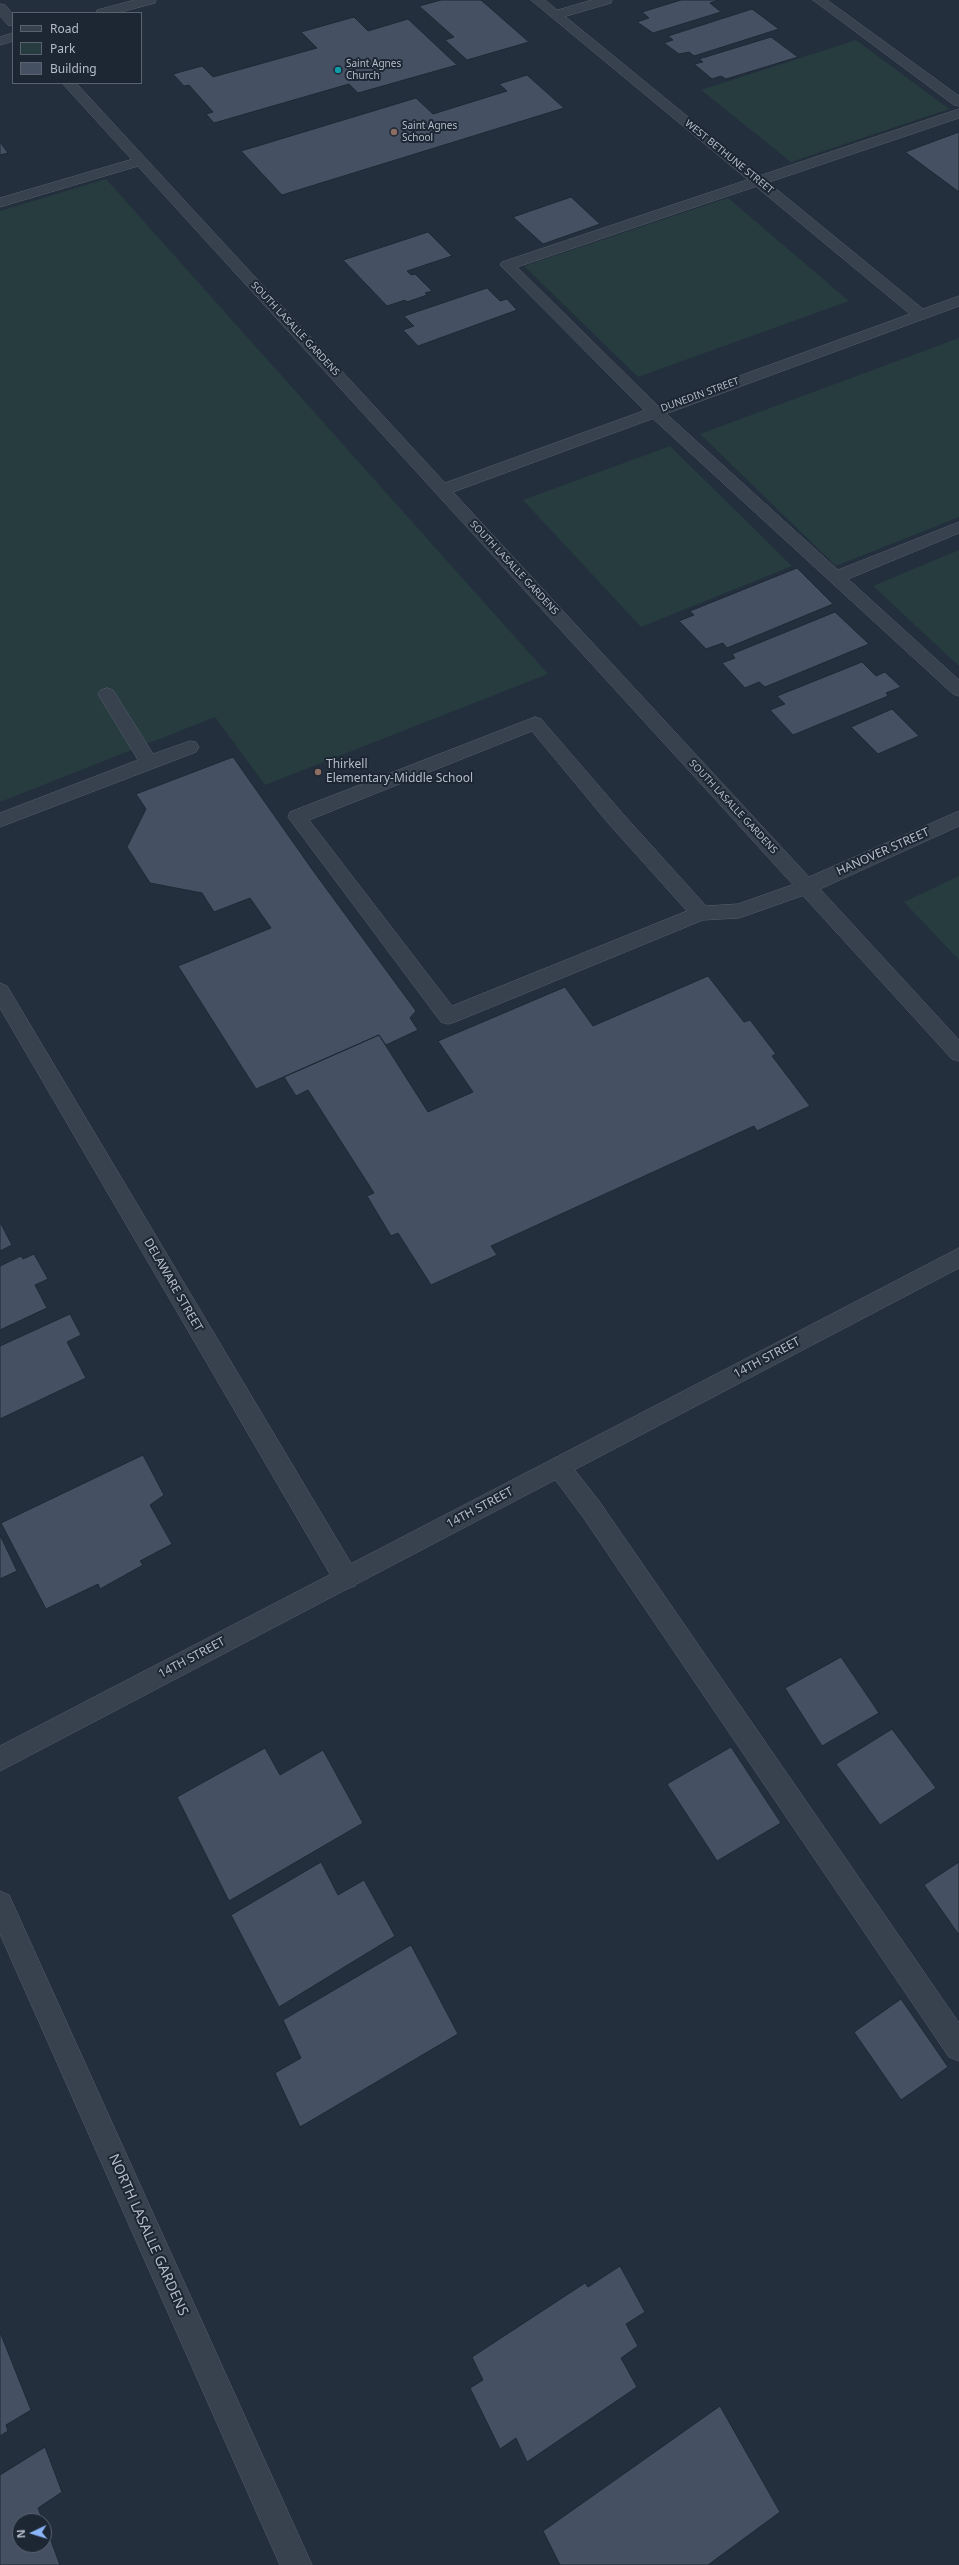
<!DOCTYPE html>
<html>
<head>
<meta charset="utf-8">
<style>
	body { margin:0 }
	#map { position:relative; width:959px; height:2565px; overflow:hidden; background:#242f3e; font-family:"Noto Sans",sans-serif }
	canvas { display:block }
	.legend { position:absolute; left:12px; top:12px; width:130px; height:72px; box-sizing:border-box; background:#1d2633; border:1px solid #59626f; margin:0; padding:5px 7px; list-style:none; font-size:12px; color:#b4bcc9 }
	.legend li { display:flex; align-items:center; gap:8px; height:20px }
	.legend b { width:20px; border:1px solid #59626f }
	.north { position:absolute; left:12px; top:2513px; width:40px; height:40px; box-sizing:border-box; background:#1d2633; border:1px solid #59626f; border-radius:50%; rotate:266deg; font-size:11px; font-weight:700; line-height:16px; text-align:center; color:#b4bcc9 }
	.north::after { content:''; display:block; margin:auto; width:14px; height:18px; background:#8ab4f8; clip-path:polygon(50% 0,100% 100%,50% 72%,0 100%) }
</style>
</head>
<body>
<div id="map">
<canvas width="959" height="2565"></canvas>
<ul class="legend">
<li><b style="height:5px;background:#38414e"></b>Road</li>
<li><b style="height:11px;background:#263c3f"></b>Park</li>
<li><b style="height:11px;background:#455162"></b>Building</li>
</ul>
<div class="north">N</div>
</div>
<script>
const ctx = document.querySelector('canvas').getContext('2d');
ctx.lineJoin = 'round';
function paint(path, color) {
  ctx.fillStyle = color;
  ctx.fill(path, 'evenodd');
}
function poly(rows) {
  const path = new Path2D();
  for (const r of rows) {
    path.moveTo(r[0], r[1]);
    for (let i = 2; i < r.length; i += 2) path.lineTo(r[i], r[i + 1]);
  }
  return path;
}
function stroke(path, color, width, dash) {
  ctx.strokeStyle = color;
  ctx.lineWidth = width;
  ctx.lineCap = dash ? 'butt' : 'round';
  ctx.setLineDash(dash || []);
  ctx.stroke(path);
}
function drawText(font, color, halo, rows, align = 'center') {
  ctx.font = font + ' "Noto Sans",sans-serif';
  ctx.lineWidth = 4;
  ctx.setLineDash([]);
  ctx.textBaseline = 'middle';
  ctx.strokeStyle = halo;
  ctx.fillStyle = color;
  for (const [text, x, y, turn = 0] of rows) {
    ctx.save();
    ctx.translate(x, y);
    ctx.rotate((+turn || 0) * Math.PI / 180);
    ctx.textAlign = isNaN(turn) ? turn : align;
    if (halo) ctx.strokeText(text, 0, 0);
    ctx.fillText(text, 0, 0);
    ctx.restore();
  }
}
paint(poly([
	[856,40,949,109,791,162,701,90],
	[106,179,548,674,265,785,215,717,0,802,0,211],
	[728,198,849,301,638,377,524,266],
	[959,338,959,517,836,566,700,434],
	[670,446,792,566,641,627,523,500],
	[959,550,959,666,873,586],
	[959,876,959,960,904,902]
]), '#263c3f');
const building = poly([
	[441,0,481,0,529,42,467,60,445,40,454,37,419,6,441,0],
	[681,0,719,0,710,3,721,12,653,33,637,22,649,18,642,12,681,0],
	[752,9,779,29,694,56,689,52,679,54,664,43,673,40,668,36,752,9],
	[354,17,368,31,408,19,457,65,358,93,349,84,214,123,206,114,213,112,189,85,184,86,173,74,202,66,213,77,317,48,301,32,354,17],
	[771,37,798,57,726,79,721,76,712,79,694,64,703,62,699,59,771,37],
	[527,75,564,108,282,195,241,151,416,98,433,114,507,91,499,84,527,75],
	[959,132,959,192,905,152,959,132],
	[0,142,8,153,0,155,0,142],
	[571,197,600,224,543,244,513,217,571,197],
	[428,232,452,256,407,271,411,275,415,274,432,291,425,293,427,295,407,302,405,300,387,306,343,260,428,232],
	[487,288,500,301,507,299,517,310,418,346,403,330,414,326,404,316,487,288],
	[797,568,833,604,727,648,723,643,706,649,679,621,694,615,690,611,797,568],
	[835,612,869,644,765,687,759,682,745,688,722,663,735,658,732,654,835,612],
	[862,662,876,676,885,672,901,687,886,693,888,696,793,735,770,710,785,704,777,696,862,662],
	[892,709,919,736,878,754,851,727,892,709],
	[233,757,314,872,416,1011,410,1018,418,1030,386,1045,379,1035,256,1089,178,966,271,928,250,898,214,912,202,893,150,883,127,847,146,809,136,794,233,757],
	[708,976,744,1022,750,1020,776,1054,772,1056,810,1106,757,1131,754,1126,491,1246,497,1255,431,1285,398,1233,391,1236,367,1196,374,1193,308,1090,296,1096,284,1077,379,1035,428,1112,473,1092,438,1041,565,987,593,1026,708,976],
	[0,1222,12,1245,0,1251,0,1222],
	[34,1254,48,1279,35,1285,47,1308,0,1330,0,1266,21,1256,23,1259,34,1254],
	[70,1314,81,1335,67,1342,86,1378,0,1419,0,1346,70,1314],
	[143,1455,164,1495,150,1505,172,1544,140,1561,143,1565,100,1589,98,1584,46,1609,1,1523,143,1455],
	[0,1535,17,1571,0,1579,0,1535],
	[841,1657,879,1713,822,1746,785,1688,841,1657],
	[892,1729,936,1788,880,1825,836,1764,892,1729],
	[731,1747,781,1823,717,1861,667,1784,731,1747],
	[265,1748,280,1775,323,1750,363,1823,229,1901,177,1797,265,1748],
	[321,1862,338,1895,364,1880,395,1936,279,2007,231,1915,321,1862],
	[959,1862,959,1935,924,1885,959,1862],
	[411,1945,458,2034,300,2127,275,2073,301,2058,283,2020,411,1945],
	[901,1999,948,2067,901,2100,854,2032,901,1999],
	[620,2266,645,2312,626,2324,638,2346,621,2358,637,2387,527,2462,516,2438,500,2449,470,2388,483,2380,472,2357,585,2283,588,2287,620,2266],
	[0,2332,31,2410,6,2425,8,2431,0,2436,0,2332],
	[720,2406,780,2512,708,2565,560,2565,543,2531,720,2406],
	[45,2447,62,2492,38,2508,43,2521,20,2521,20,2545,44,2545,44,2522,60,2565,0,2565,0,2475,45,2447]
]);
paint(building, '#455162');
stroke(building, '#1f2835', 1);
const service = poly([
	[592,0,612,0,611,3,556,19,549,15,551,12,592,0],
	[813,0,827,0,959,96,959,106,954,105,813,0],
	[959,109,959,118,517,267,661,409,838,570,959,522,959,533,848,579,959,680,959,696,953,694,649,415,500,265,502,262,959,109],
	[140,157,145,158,147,161,145,164,0,207,0,198,140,157],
	[107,688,113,690,153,754,190,741,196,742,199,747,196,752,0,827,0,813,138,760,98,694,101,690,107,688],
	[535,717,541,719,623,814,706,906,738,904,806,880,813,882,816,887,813,892,739,918,703,920,455,1022,448,1024,441,1022,288,817,290,812,535,717],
	[532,731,609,824,687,911,452,1006,309,820,532,731],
	[559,1457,567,1460,599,1501,959,2023,959,2061,949,2057,583,1517,551,1474,547,1467,551,1460,559,1457]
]);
const minor = poly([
	[531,0,545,0,923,309,959,296,959,306,453,492,809,877,959,811,959,826,820,889,959,1040,959,1061,952,1059,62,83,76,83,445,483,910,314,531,0],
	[0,4,5,5,13,14,13,26,8,25,0,16,0,4],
	[0,983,7,986,355,1570,358,1578,355,1586,346,1589,337,1586,0,1008,0,983],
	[0,1891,9,1895,312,2565,280,2565,0,1934,0,1891]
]);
const tertiary = poly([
	[135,0,156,0,155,3,117,13,96,13,97,10,135,0],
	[13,33,13,41,0,45,0,37,13,33],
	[959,1248,959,1268,0,1771,0,1746,959,1248]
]);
stroke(service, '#565f6c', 1);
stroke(minor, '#565f6c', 1);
stroke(tertiary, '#565f6c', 1);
paint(service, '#38414e');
paint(minor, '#38414e');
paint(tertiary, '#38414e');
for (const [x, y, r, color] of [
	[338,70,4,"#0f9aa8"],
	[394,132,4,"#8d6e63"],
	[318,772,4,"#8d6e63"]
]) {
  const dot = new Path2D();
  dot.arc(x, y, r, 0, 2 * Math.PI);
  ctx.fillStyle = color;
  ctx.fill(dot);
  stroke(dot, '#1d2633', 1.5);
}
drawText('10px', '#b4bcc9', '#1d2633', [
	["Saint Agnes",346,64],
	["Church",346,76],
	["Saint Agnes",402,126],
	["School",402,138]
], 'left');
drawText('10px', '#b4bcc9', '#1d2633', [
	["WEST BETHUNE STREET",729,157,39],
	["SOUTH LASALLE GARDENS",295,329,47],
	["DUNEDIN STREET",700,395,-20],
	["SOUTH LASALLE GARDENS",514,568,47],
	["SOUTH LASALLE GARDENS",733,807,47]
]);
drawText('12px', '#b4bcc9', '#1d2633', [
	["Thirkell",326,765],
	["Elementary-Middle School",326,779]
], 'left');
drawText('12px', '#b4bcc9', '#1d2633', [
	["HANOVER STREET",883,852,-24],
	["DELAWARE STREET",173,1285,60],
	["14TH STREET",767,1358,-28],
	["14TH STREET",480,1508,-28],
	["14TH STREET",192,1658,-28]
]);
drawText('14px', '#b4bcc9', '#1d2633', [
	["NORTH LASALLE GARDENS",148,2235,66]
]);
</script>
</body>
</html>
